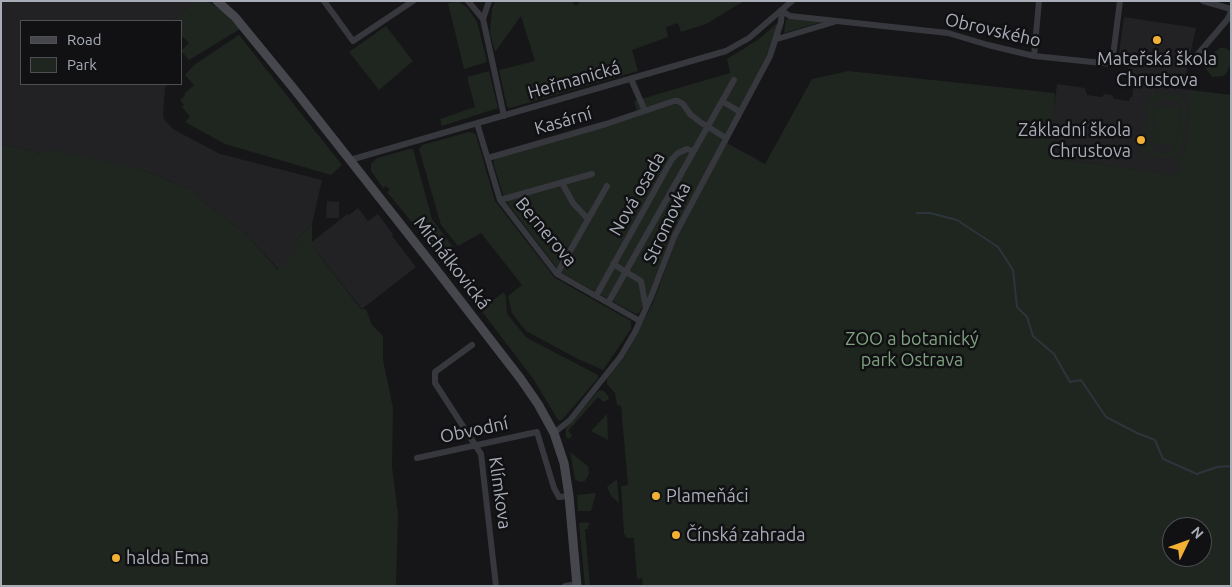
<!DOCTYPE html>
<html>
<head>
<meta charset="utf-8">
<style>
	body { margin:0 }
	#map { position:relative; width:1232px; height:587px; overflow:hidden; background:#161618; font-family:Ubuntu,sans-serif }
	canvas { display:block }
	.frame { position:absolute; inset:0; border:2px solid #a8adb8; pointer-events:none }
	.legend { position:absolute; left:20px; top:20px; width:162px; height:65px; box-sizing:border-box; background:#111113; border:1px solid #4d4f55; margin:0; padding:6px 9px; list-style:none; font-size:15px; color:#a8adb8 }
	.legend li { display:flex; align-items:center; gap:10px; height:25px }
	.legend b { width:25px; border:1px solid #4d4f55 }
	.north { position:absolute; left:1162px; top:517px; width:50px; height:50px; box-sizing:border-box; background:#111113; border:1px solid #4d4f55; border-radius:50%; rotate:48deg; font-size:14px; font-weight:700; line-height:20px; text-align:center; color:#a8adb8 }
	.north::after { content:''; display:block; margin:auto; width:18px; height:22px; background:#f2b134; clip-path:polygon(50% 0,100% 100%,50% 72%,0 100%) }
</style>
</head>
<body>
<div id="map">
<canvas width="1232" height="587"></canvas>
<div class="frame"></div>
<ul class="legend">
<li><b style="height:6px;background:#45474d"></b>Road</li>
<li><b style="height:14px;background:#1e261f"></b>Park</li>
</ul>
<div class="north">N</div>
</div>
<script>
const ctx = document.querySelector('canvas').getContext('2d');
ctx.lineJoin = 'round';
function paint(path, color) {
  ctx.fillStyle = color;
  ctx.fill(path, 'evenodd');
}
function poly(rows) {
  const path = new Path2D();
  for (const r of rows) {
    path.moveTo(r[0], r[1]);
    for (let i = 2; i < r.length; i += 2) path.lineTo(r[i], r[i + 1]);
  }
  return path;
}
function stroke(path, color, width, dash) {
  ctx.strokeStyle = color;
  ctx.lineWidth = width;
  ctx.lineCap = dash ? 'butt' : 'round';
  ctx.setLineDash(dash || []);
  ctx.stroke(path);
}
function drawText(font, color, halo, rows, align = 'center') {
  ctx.font = font + ' Ubuntu,sans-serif';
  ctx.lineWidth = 5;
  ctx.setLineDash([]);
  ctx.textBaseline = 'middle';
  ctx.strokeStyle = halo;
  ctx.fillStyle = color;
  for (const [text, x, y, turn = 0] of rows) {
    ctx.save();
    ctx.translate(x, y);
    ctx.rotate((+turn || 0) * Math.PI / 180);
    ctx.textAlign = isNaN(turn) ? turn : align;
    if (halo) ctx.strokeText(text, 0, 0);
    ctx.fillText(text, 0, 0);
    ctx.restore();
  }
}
paint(poly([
	[1,1,194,1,173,21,21,21,21,84,168,84,165,88,163,114,164,119,173,129,220,154,322,180,312,224,293,243,301,248,285,266,279,270,245,233,203,202,190,189,137,168,41,153,1,144],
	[1124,17,1196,28,1185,78,1178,83,1132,75,1119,53],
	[1134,83,1231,95,1231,157,1227,182,1051,158,1052,124,1057,84,1085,88,1087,95,1102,97,1104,94,1112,95,1114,99,1129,101,1130,97,1132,97],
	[327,201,339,202,339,218,326,218],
	[358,208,368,221,378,214,393,234,392,236,416,267,362,309,312,246,312,242,347,214,349,215]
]), '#222225');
paint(poly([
	[194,1,208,1,225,13,240,29,189,60,181,51,189,43,181,35,181,21,173,21],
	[495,1,571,1,576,6,581,1,744,1,706,24,681,32,678,23,666,27,668,37,632,50,638,71,510,108,507,107,499,70,535,61,521,16,495,52,490,32,492,9],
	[459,2,468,8,477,22,487,62,464,69,448,3],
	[791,17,822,22,784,33,786,20],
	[776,24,778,24,772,45,672,236,652,290,639,313,636,314,561,273,510,207,503,195,493,162,495,159,638,115,634,101,730,73,727,59,759,39],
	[386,26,413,61,379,90,349,52],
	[239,35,342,165,331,175,225,144,185,122,190,117,182,107,184,105,180,100,185,96,184,94,194,85,185,75,194,65],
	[1220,48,1225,48,1229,50,1231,54,1231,63,1226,74,1223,76,1212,77,1206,69,1206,63,1212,54],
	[489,71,498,108,442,126,440,119,475,107,467,77],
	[848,71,1055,93,1051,158,1178,175,1181,154,1185,154,1190,107,1188,106,1189,90,1231,95,1231,586,643,586,642,578,637,579,634,538,627,538,624,534,621,486,628,485,621,406,617,405,615,393,607,384,607,378,625,356,653,303,677,238,727,143,765,164,812,79],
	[1172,527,1202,527,1202,557,1172,557],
	[1151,90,1156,91,1155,97,1167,93,1177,95,1183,100,1187,109,1182,148,1177,155,1168,159,1157,158,1149,151,1148,158,1143,157],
	[1166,98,1177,101,1181,106,1182,113,1178,144,1172,151,1164,154,1154,150,1150,140,1154,107,1159,101],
	[1156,105,1180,108,1176,146,1152,143],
	[469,132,474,133,476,135,495,201,555,278,631,321,631,329,603,370,576,358,526,331,512,313,508,296,522,285,481,233,458,246,441,225,419,149,422,145],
	[1,144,41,153,47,149,137,168,190,189,203,202,245,233,278,270,300,248,293,243,312,224,312,246,361,309,366,309,372,325,383,336,383,360,393,408,392,467,398,514,396,586,1,586],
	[410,149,413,149,432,219,453,247,453,249,442,259,387,192,390,190,386,186,383,188,371,171,371,164,377,158],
	[470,291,488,304,504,292,506,298,507,314,527,338,598,375,598,378,562,420,558,420,534,380,468,293],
	[599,390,604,391,608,396,609,399,604,402,598,397,568,431,572,435,570,439,566,437,566,428],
	[607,414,608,440,591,431],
	[570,452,588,466,589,474,585,481,579,482,575,479],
	[617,479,619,503,611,496,607,487],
	[596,493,591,511,578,511,577,495],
	[588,522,590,525,588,525,588,529,585,529,590,586,585,586,579,523]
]), '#1e261f');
stroke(poly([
	[917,213,930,213,957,220,998,247,1013,270,1017,307,1027,317,1033,336,1054,354,1070,382,1081,380,1106,417,1137,433,1155,440,1163,459,1197,474,1217,467,1231,466]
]), '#2c353c', 2);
stroke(poly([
	[324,1,353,41,413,1],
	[468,1,483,19],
	[489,1,483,19,504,116],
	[1203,1,1231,9],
	[777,39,834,22],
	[1034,56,1039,1],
	[1192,61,1227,20,1231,12],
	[631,79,645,111],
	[722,101,740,112],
	[477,123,500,200,557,274,640,321],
	[488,158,606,124,674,101,678,101,683,104,690,114,700,122,726,138],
	[350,160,726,51,749,38,792,1],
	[562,183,573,203,588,219],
	[500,200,592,174],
	[613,264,641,281,646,308],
	[557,274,607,186],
	[596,296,672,159,678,153,687,149,693,151],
	[608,303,734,80],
	[472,345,435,372,435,383,481,454,496,586],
	[554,433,570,420,621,356,635,332,651,297,675,235,770,56,781,22,782,11,790,16,948,33,988,45,1034,56,1112,64,1120,1],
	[417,458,537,432,554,488,559,497,569,496],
	[565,586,577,584]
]), '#37383d', 6);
stroke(poly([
	[217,1,235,17,294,89,435,268,520,378,538,404,554,433,564,463,569,496,577,586]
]), '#45474d', 9);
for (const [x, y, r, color] of [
	[1157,40,5,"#f2b134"],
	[1141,140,5,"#f2b134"],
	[656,496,5,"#f2b134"],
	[676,535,5,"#f2b134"],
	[116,558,5,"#f2b134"]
]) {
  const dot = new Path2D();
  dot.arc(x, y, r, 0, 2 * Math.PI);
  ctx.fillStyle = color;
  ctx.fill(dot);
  stroke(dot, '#111113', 2);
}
drawText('18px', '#a8adb8', '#111113', [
	["Obrovského",993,30,13],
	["Heřmanická",574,80,-16],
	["Kasární",563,121,-16],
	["Nová osada",637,194,-60],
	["Stromovka",667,223,-65],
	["Bernerova",546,232,50],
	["Michálkovická",452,263,52],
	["Obvodní",474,430,-12],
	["Klímkova",500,493,82]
]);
drawText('18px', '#a8adb8', '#111113', [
	["Mateřská škola",1157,59,"center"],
	["Chrustova",1157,80,"center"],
	["Základní škola",1131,130,"right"],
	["Chrustova",1131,151,"right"],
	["Plameňáci",666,496],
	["Čínská zahrada",686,535],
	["halda Ema",126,558]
], 'left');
drawText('18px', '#7fa381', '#111113', [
	["ZOO a botanický",912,339],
	["park Ostrava",912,360]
]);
</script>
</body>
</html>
